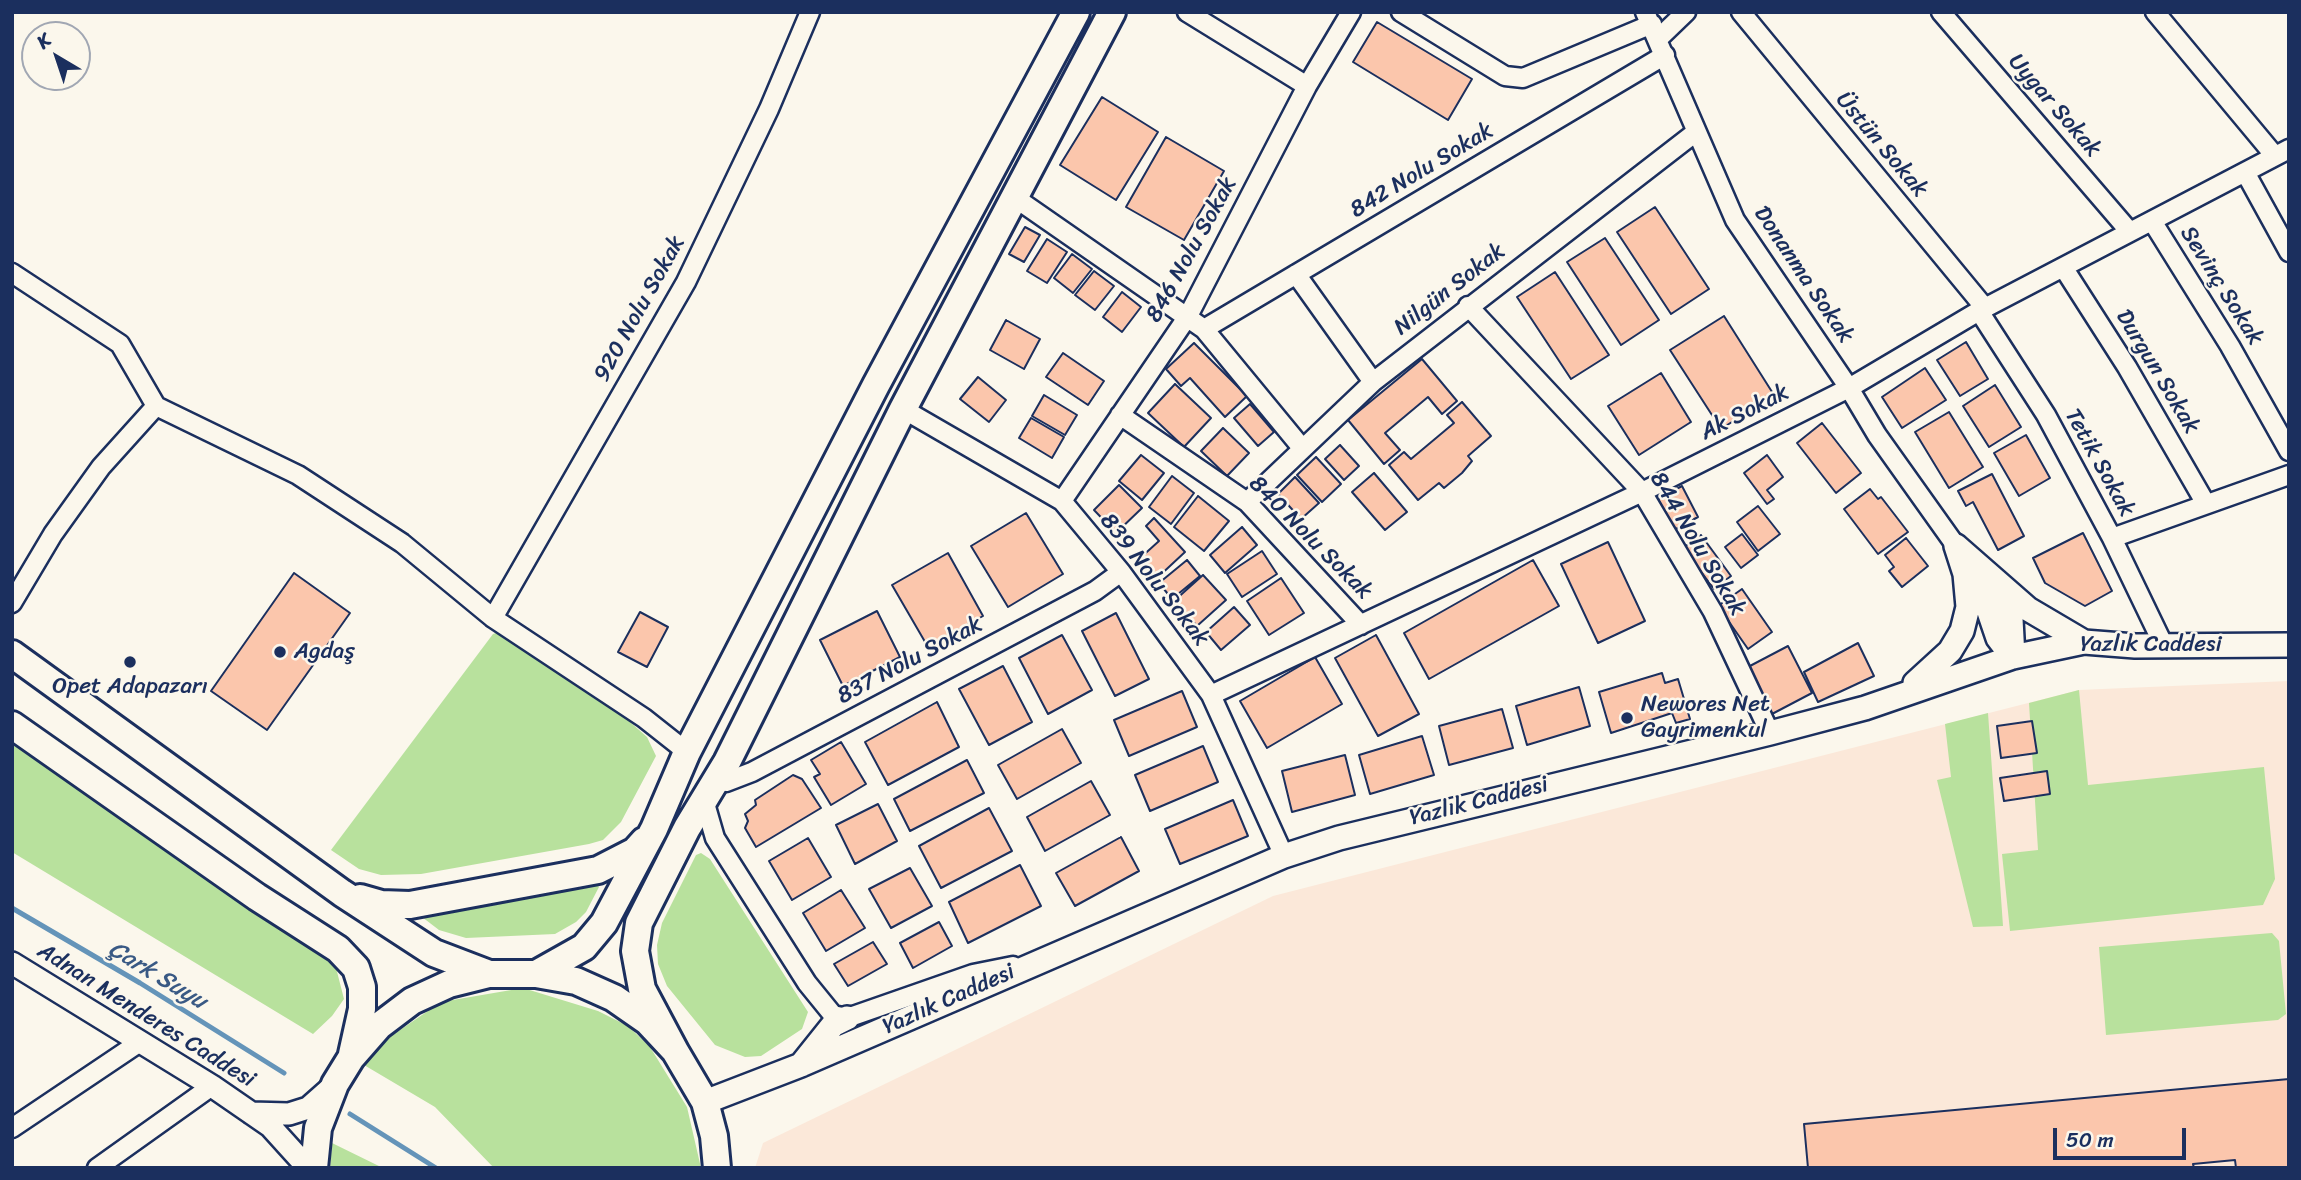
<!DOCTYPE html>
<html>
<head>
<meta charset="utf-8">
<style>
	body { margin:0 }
	#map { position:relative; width:2301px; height:1180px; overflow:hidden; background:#fbf7ec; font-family:Sriracha,sans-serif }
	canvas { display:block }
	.frame { position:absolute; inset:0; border:14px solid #1b2f5e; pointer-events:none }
	.north { position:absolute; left:21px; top:21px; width:70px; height:70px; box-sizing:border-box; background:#fbf7ec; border:2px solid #a1a7b3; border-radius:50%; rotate:321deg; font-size:19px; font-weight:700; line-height:28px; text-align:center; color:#1b2f5e }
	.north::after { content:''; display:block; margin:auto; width:24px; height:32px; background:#1b2f5e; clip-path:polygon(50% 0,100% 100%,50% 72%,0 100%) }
	.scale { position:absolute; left:2053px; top:1128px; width:133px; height:32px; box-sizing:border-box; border:4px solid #1b2f5e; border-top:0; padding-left:9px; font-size:21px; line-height:24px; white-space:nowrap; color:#1b2f5e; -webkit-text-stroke:5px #fbf7ec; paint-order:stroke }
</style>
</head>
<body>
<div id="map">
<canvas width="2301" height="1180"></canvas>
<div class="frame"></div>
<div class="north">K</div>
<div class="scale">50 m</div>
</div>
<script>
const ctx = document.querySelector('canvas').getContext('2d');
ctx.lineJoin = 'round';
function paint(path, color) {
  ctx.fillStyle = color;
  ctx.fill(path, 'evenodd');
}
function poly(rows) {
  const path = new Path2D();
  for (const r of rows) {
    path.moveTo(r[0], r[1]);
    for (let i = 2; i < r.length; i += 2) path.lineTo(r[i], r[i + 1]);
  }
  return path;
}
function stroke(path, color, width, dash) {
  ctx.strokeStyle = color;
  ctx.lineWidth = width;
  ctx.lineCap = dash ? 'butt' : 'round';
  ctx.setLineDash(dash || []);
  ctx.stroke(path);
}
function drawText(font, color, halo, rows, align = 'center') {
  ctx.font = font + ' Sriracha,sans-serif';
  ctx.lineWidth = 5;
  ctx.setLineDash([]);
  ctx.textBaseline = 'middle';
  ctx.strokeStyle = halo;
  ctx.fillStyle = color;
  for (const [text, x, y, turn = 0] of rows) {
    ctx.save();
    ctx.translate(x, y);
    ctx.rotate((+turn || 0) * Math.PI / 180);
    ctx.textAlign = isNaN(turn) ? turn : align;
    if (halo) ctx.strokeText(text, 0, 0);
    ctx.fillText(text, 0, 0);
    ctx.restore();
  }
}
paint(poly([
	[2289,681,2289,1168,755,1168,763,1143,1273,896,2079,690]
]), '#fbe8d9');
paint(poly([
	[499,632,625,711,630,722,647,737,656,756,621,822,603,840,589,844,421,874,381,875,359,869,331,850,493,634],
	[2079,690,2088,785,2264,767,2275,879,2263,905,2010,931,2002,854,2038,850,2029,703],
	[1988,713,2003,926,1973,927,1937,780,1951,777,1945,724],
	[12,737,334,960,344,999,332,1016,313,1034,12,852],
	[701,853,710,859,808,1012,802,1029,761,1056,745,1057,715,1045,667,986,658,964,657,945,662,923,696,855],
	[596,883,599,887,586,912,576,922,555,934,466,938,439,930,422,917],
	[2272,933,2279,941,2286,1014,2278,1020,2106,1035,2099,947],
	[523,988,598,1011,628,1026,650,1047,687,1107,701,1168,494,1168,435,1107,364,1065,381,1043,441,1002],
	[332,1143,383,1168,330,1168]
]), '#b8e19d');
stroke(poly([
	[12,908,140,983,284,1073],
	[350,1114,436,1168]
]), '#6494b9', 5);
const building = poly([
	[1377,22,1472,79,1448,120,1353,62,1377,22],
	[1102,97,1158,132,1116,200,1060,165,1102,97],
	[1166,137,1224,171,1184,240,1126,207,1166,137],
	[1655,207,1709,289,1671,314,1617,232,1655,207],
	[1025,227,1040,235,1024,262,1009,254,1025,227],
	[1605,238,1659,320,1621,345,1567,262,1605,238],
	[1047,239,1067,252,1047,283,1027,271,1047,239],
	[1072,254,1092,269,1073,293,1054,278,1072,254],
	[1094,271,1114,286,1095,310,1075,295,1094,271],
	[1555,272,1609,355,1571,379,1517,297,1555,272],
	[1122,292,1141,307,1122,332,1103,317,1122,292],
	[1724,316,1774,395,1721,429,1670,350,1724,316],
	[1006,320,1040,339,1024,369,990,350,1006,320],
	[1966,342,1988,379,1960,396,1937,360,1966,342],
	[1194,343,1247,396,1225,417,1190,378,1181,386,1166,369,1194,343],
	[1063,353,1104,381,1088,405,1046,377,1063,353],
	[1422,359,1457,401,1442,414,1428,397,1385,433,1400,450,1384,464,1348,420,1422,359],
	[1925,368,1946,400,1902,428,1882,397,1925,368],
	[1661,373,1691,422,1639,455,1608,406,1661,373],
	[978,377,1006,400,989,422,960,399,978,377],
	[1175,384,1211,418,1184,447,1148,413,1175,384],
	[1995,385,2021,427,1989,447,1963,406,1995,385],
	[1044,395,1077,415,1065,435,1032,416,1044,395],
	[1462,402,1491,436,1468,456,1472,461,1462,473,1444,488,1439,483,1418,500,1389,465,1404,452,1411,459,1454,423,1447,415,1462,402],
	[1250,404,1274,432,1258,446,1234,418,1250,404],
	[1949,412,1983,467,1949,488,1915,432,1949,412],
	[1031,418,1064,437,1052,458,1019,438,1031,418],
	[1822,423,1861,473,1836,493,1797,443,1822,423],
	[1223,428,1249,453,1227,476,1201,451,1223,428],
	[2026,435,2050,478,2019,496,1994,453,2026,435],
	[1340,445,1359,466,1344,480,1325,459,1340,445],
	[1141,455,1164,473,1142,500,1119,481,1141,455],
	[1767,455,1783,477,1767,490,1774,499,1767,504,1744,473,1767,455],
	[1316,457,1341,484,1322,502,1297,475,1316,457],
	[1374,473,1407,512,1385,530,1352,492,1374,473],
	[1992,474,2024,536,1998,550,1973,502,1966,506,1958,491,1992,474],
	[1172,476,1194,493,1171,524,1149,507,1172,476],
	[1295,477,1319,503,1301,519,1278,494,1295,477],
	[1119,485,1142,508,1116,533,1094,510,1119,485],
	[1682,486,1698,517,1674,530,1658,499,1682,486],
	[1870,489,1878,499,1881,497,1908,532,1878,554,1844,509,1870,489],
	[1198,496,1229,521,1204,551,1174,527,1198,496],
	[1758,506,1780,534,1758,551,1737,522,1758,506],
	[1026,513,1063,574,1008,607,971,546,1026,513],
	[1154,518,1185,552,1156,579,1138,560,1159,541,1146,526,1154,518],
	[1242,527,1257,545,1225,573,1210,555,1242,527],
	[2083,533,2112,591,2085,606,2045,583,2033,558,2083,533],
	[1742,534,1758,555,1741,568,1725,547,1742,534],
	[1701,535,1731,576,1714,589,1683,548,1701,535],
	[1906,538,1928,566,1902,587,1889,571,1894,567,1885,555,1906,538],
	[1608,542,1645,621,1598,643,1561,564,1608,542],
	[1262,551,1277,574,1242,597,1227,574,1262,551],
	[948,553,983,616,928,647,892,585,948,553],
	[1187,560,1200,576,1172,599,1159,583,1187,560],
	[1533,560,1559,606,1429,679,1404,633,1533,560],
	[294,573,350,613,267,730,211,691,294,573],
	[1203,575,1226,600,1197,626,1174,601,1203,575],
	[1281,578,1304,613,1269,635,1247,601,1281,578],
	[1742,589,1772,632,1748,649,1718,606,1742,589],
	[1234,607,1250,625,1221,650,1206,632,1234,607],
	[877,611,900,657,843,686,820,640,877,611],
	[640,612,668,627,647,667,618,652,640,612],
	[1116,613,1149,679,1115,696,1082,631,1116,613],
	[1062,635,1092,690,1048,714,1019,658,1062,635],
	[1376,635,1419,714,1378,736,1335,658,1376,635],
	[1858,643,1874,676,1818,702,1804,672,1858,643],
	[1788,646,1812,693,1772,714,1748,667,1788,646],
	[1315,657,1342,704,1267,748,1240,701,1315,657],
	[1003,666,1032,722,989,745,959,689,1003,666],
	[1662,673,1665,683,1678,679,1690,719,1676,723,1672,713,1611,733,1599,692,1662,673],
	[1579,687,1590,726,1527,745,1516,706,1579,687],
	[1182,691,1197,727,1129,756,1114,720,1182,691],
	[937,702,959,747,888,785,865,742,937,702],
	[1502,709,1513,748,1449,765,1439,726,1502,709],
	[2032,721,2037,753,2001,758,1997,726,2032,721],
	[1062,729,1081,763,1017,799,998,765,1062,729],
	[1422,736,1434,775,1370,794,1359,755,1422,736],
	[841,742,866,784,831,805,814,777,820,774,811,760,841,742],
	[1203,746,1218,782,1150,811,1135,775,1203,746],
	[1345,755,1355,795,1292,812,1282,771,1345,755],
	[967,760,984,793,910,831,894,799,967,760],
	[2047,771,2050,794,2004,801,2000,778,2047,771],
	[793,775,802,779,821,808,756,847,745,828,748,821,745,814,756,805,755,800,793,775],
	[1091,781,1110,815,1045,851,1027,817,1091,781],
	[1233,800,1248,836,1180,864,1165,829,1233,800],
	[878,804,897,841,855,864,836,825,878,804],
	[989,808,1012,851,941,888,919,846,989,808],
	[1121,837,1139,871,1075,906,1056,873,1121,837],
	[808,838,831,877,792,900,769,861,808,838],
	[1020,865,1041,906,968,943,949,902,1020,865],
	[910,868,932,906,891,928,869,889,910,868],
	[841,890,865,928,826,951,803,913,841,890],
	[939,922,952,946,913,968,900,943,939,922],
	[873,942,887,964,848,986,834,964,873,942],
	[2289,1079,2289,1168,2236,1168,2235,1160,2193,1164,2194,1168,1808,1168,1804,1124,2289,1079]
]);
paint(building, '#fbc6ac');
stroke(building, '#1b2f5e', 2);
const minor = poly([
	[1187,12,1307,86],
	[1401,12,1505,76,1523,78,1652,24],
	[1645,12,1735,220,1849,388,1877,435,1956,546],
	[1741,12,1985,308],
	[1941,12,2130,232],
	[2155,12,2275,156],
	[1659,38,1686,12],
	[2245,172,2289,252],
	[1014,197,1204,329,1302,448],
	[2152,221,2230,346,2289,451],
	[2063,267,2127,367,2206,504],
	[12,273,120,344,156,406,298,475,402,543,493,618,644,718,687,752],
	[1296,274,1373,382],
	[1468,306,1642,492,1713,612,1770,733],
	[1979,311,2046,415,2112,538,2164,646],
	[1204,329,1665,55],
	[903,409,1062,501,1121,572,1211,695,1284,856],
	[1120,415,1247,502,1361,625],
	[1062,501,1188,316,1307,86,1351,12],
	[1247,502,1373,382,1696,132],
	[2112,538,2289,475],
	[12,603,53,534,101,467,156,406],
	[493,618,686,282,769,109,810,12],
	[1211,695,1642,492,1849,388,1979,311,2289,149],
	[717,779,726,782,752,772,1095,591,1121,572],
	[704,800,715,838,807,983,833,1015,847,1018,973,974,1013,966],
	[12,1128,140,1042],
	[97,1168,212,1086]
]);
const tertiary = poly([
	[12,963,212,1086,270,1126,308,1168],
	[251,1113,289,1114,308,1108,334,1085]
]);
const secondary = poly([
	[1956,546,2028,609,2084,642],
	[1992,585,2011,619,2013,657],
	[1981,588,1998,638,2011,655],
	[1915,683,1950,651,1962,631,1968,607,1965,574,1956,546],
	[801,1065,833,1025,847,1018],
	[705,1102,801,1065,1284,856,1339,838,1770,733,1865,708,2013,657,2084,642,2135,646,2289,645]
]);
const primary = poly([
	[12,654,342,893,434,953,489,974],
	[12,725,257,897,338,949,356,968,362,987,362,1009,352,1054],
	[360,898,381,904,410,905,598,870,635,851,644,841],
	[536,974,584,947,604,923,654,829,687,752,876,385,1076,12],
	[675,1051,642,989,635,951,639,923,687,828,727,762,903,409,1112,12],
	[314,1168,318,1128,335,1084,351,1058,379,1026,412,1001,449,984,489,974,536,974,576,981,614,998,647,1021,675,1051,705,1102,714,1136,717,1168]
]);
stroke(minor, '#1b2f5e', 23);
stroke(tertiary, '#1b2f5e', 26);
stroke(secondary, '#1b2f5e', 28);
stroke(primary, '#1b2f5e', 32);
stroke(minor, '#fbf7ec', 18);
stroke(tertiary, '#fbf7ec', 21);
stroke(secondary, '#fbf7ec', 23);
stroke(primary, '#fbf7ec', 26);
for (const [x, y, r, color] of [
	[280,652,7,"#1b2f5e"],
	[130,662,7,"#1b2f5e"],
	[1627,718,7,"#1b2f5e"]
]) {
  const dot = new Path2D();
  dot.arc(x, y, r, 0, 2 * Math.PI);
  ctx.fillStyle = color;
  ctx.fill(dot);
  stroke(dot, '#fbf7ec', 2.5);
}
drawText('23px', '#1b2f5e', '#fbf7ec', [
	["Uygar Sokak",2054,106,49],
	["Üstün Sokak",1881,145,50],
	["842 Nolu Sokak",1422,171,-31],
	["846 Nolu Sokak",1192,250,-61],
	["Donanma Sokak",1803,275,56],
	["Sevinç Sokak",2221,286,58],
	["Nilgün Sokak",1450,290,-38],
	["920 Nolu Sokak",640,309,-61],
	["Durgun Sokak",2157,372,59],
	["Ak Sokak",1745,413,-27],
	["Tetik Sokak",2099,463,61],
	["840 Nolu Sokak",1310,538,45],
	["844 Nolu Sokak",1697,544,59],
	["839 Nolu Sokak",1154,580,52],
	["Yazlık Caddesi",2151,645],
	["837 Nolu Sokak",910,661,-28],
	["Yazlık Caddesi",1479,802,-14],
	["Yazlık Caddesi",949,1000,-24],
	["Adnan Menderes Caddesi",146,1016,32]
]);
drawText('23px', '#1b2f5e', '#fbf7ec', [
	["Agdaş",294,652],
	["Opet Adapazarı",130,687,"center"],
	["Newores Net",1641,705],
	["Gayrimenkul",1641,731]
], 'left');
drawText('italic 24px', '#395984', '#fbf7ec', [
	["Çark Suyu",157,976,31]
]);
</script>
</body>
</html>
